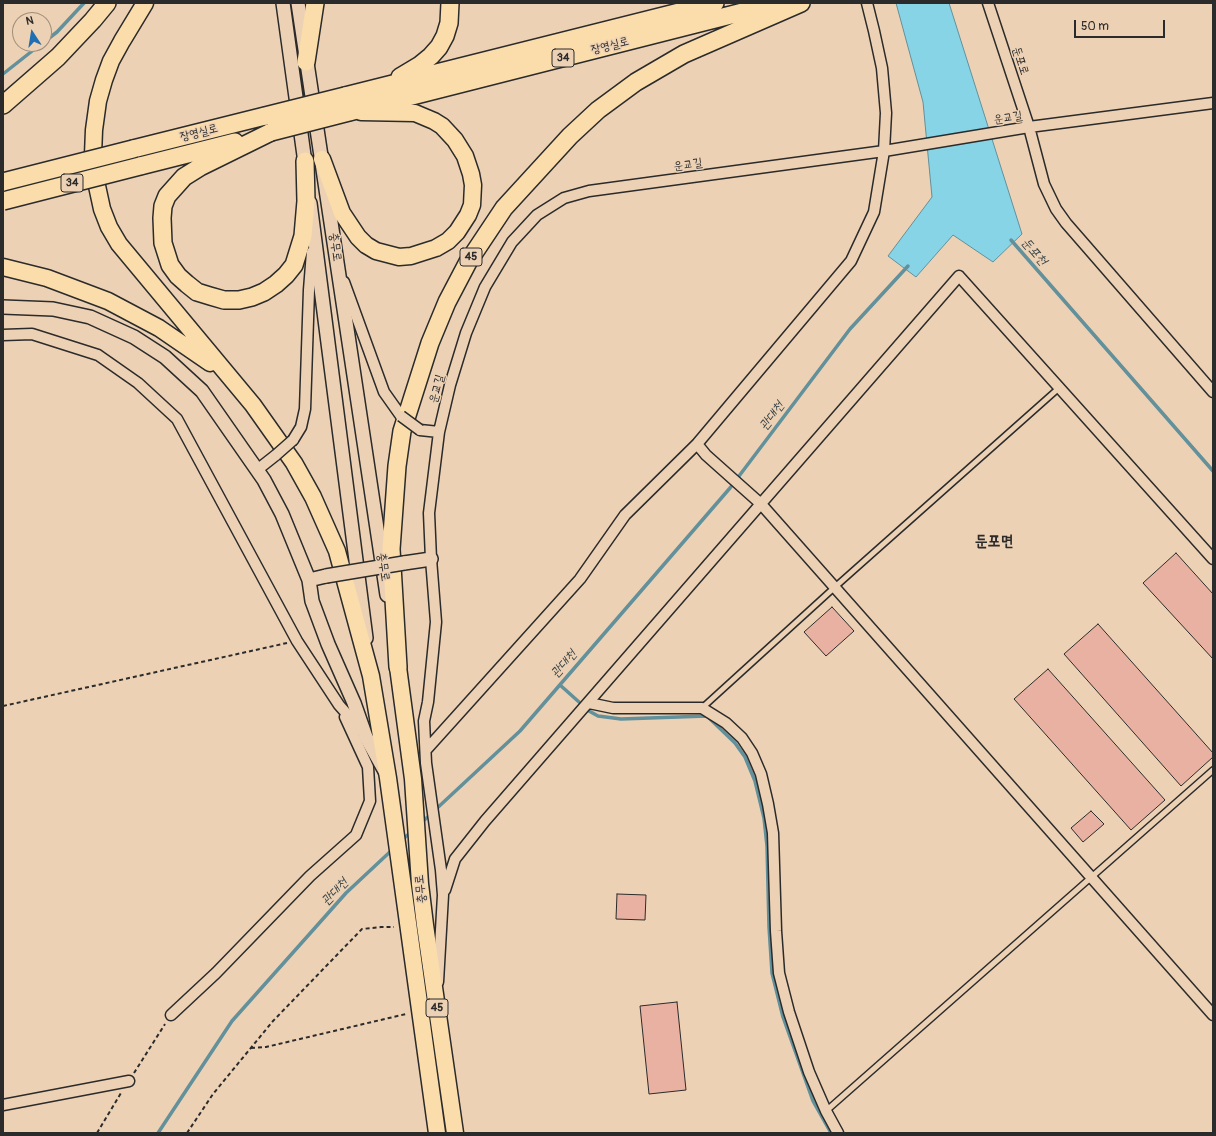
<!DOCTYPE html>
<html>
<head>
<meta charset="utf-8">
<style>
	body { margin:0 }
	#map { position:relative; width:1216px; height:1136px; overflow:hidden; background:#edd1b4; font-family:Pangolin,sans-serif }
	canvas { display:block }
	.frame { position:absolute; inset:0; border:4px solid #2b2b2b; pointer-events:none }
	.north { position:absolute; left:12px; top:12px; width:40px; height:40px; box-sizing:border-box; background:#edd1b4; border:1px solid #9f8f7d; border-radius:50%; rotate:348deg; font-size:11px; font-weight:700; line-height:16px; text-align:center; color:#2b2b2b }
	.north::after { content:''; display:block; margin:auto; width:14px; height:18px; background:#1f6fb2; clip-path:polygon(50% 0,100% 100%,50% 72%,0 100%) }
	.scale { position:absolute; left:1074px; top:20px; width:91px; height:18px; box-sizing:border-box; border:2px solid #2b2b2b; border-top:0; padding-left:5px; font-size:12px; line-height:14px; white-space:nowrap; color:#2b2b2b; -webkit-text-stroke:3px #edd1b4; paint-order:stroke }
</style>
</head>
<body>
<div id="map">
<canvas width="1216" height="1136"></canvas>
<div class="frame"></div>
<div class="north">N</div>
<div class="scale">50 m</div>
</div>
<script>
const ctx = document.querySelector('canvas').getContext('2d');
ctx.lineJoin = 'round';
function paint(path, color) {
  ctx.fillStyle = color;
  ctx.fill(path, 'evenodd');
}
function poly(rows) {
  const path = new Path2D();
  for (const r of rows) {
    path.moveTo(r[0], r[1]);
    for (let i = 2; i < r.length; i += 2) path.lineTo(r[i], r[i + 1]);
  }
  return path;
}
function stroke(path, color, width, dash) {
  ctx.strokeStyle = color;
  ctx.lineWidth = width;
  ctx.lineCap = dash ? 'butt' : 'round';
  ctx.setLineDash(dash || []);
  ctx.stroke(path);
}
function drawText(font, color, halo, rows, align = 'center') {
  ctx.font = font + ' Pangolin,"Poor Story",sans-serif';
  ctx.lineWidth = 3;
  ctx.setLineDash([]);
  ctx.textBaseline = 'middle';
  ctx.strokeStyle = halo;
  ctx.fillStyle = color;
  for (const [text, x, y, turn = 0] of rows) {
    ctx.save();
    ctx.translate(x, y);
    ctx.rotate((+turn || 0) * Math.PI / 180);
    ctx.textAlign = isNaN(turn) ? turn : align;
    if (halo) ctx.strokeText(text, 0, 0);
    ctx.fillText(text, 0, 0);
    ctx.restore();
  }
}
const water = poly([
	[896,3,949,3,1022,234,993,262,953,235,916,277,888,256,932,197,923,102,896,3]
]);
paint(water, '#87d4e6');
stroke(water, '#62909b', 1);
stroke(poly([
	[44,42,57,32,84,3],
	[3,74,41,44],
	[1011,240,1213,471],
	[560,685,579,702],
	[589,711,598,716,621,719,707,716,735,743,745,757,755,781,764,818,767,846,769,927,772,973,783,1017,813,1101,831,1133],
	[420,824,520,731,730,488,850,329,908,266],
	[401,841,411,832],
	[158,1133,232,1021,346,893,392,850]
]), '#62909b', 3.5);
const building = poly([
	[1176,553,1213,594,1213,659,1143,583,1176,553],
	[832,607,854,631,826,656,804,632,832,607],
	[1098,624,1213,753,1213,757,1181,786,1064,654,1098,624],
	[1048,669,1165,800,1131,830,1014,699,1048,669],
	[1091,811,1104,824,1083,842,1071,828,1091,811],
	[617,894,646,895,645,920,616,919,617,894],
	[677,1002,686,1090,649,1094,640,1006,677,1002]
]);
paint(building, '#e9b1a1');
stroke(building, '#2b2b2b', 1);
const service = poly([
	[702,708,835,587,1059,388],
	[826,1111,1213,770]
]);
const minor = poly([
	[988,3,1029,127,1044,184,1056,209,1066,223,1213,392],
	[344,282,384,392,401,416],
	[3,335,32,334,98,355,138,383,177,419,297,641,339,705,362,731],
	[420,430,439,432],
	[293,440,301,427,305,409,309,290,312,252],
	[697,444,706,455,761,504,1213,1015],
	[257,470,276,455],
	[589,703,613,708,702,708,726,723,742,738,752,753,761,774,768,804,773,833,776,931,779,973,789,1012,809,1072,826,1111,838,1133],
	[426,750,580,579,625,515,697,444,851,261,874,212,884,151,886,113,882,68,874,31,867,3],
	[445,890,455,859,485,821,959,276,1213,559],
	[438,982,443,895,441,870,426,763,424,721,428,702,436,622,431,559,429,513,439,432,450,385,466,333,485,287,512,242,537,215,564,198,589,191,884,151,1029,127,1213,103],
	[171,1015,216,973,310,876,356,835,370,801,368,767,345,717],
	[3,1105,129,1081]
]);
const tertiary = poly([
	[283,3,306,170],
	[298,3,387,595],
	[310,203,366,638],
	[3,307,53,309,90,317,134,337,165,357,202,391,264,480,282,514,309,580,326,576],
	[404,563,431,559],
	[309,580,312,601,328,644,354,703,366,737,385,771]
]);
const primary = poly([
	[145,3,122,41,111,61,104,80,98,101,94,130,93,155,94,172,102,209,109,227,119,244,253,405,294,463,313,497,337,551,371,676,388,778,437,1133],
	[322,159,342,213,358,237,366,245,376,251,399,257,411,256,436,248,448,241,457,232,468,215,472,205,473,185,471,174,465,156,455,140,442,126,434,121,415,113,361,112],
	[3,267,47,278,108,301,159,328,210,363],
	[398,667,413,779,420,884,425,925,455,1133]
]);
const trunk = poly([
	[306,62,315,3],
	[400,77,420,65,431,56,439,47,445,36,449,23,450,3],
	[345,96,715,3],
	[3,105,58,57,93,20,107,3],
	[349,112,778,3],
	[271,132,200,167,184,177,167,196,163,206,162,218,163,243,170,265,178,276,187,284,197,292,210,296,224,300,239,300,252,297,264,292,276,284,286,275,294,265,303,236,306,201,305,161],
	[133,149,265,116],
	[140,166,235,142],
	[398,667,391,549,397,466,402,431,430,343,447,302,468,262,504,208,570,136,598,110,636,82,684,54,801,3]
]);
stroke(service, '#2b2b2b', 8);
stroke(minor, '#2b2b2b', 13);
stroke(tertiary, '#2b2b2b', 16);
stroke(primary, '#2b2b2b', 19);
stroke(trunk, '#2b2b2b', 20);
stroke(poly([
	[3,706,287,643],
	[251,1048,266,1047,406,1014],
	[134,1073,165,1024],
	[97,1133,121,1093],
	[187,1133,213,1094,273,1021,362,929,381,927,394,927]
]), '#2b2b2b', 2, [4, 3]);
stroke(service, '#edd1b4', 5);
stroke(minor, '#edd1b4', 10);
stroke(tertiary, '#edd1b4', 13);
stroke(primary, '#fbddab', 16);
stroke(trunk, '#fbddab', 17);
const minorBridge = poly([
	[401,416,420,430],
	[276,455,293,440]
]);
const tertiaryBridge = poly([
	[326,576,404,563]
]);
const trunkBridge = poly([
	[265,116,345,96],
	[271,132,349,112],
	[3,182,133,149],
	[3,201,140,166]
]);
stroke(minorBridge, '#2b2b2b', 13, []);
stroke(tertiaryBridge, '#2b2b2b', 16, []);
stroke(trunkBridge, '#2b2b2b', 20, []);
stroke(minorBridge, '#edd1b4', 10);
stroke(tertiaryBridge, '#edd1b4', 13);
stroke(trunkBridge, '#fbddab', 17);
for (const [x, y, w] of [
	[563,58,22],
	[72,183,22],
	[471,257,22],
	[437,1008,22]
]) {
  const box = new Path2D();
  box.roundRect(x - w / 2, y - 9, w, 18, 3);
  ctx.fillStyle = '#edd1b4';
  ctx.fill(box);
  stroke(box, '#2b2b2b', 1);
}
drawText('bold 11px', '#2b2b2b', null, [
	["34",563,58],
	["34",72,183],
	["45",471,257],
	["45",437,1008]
]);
drawText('12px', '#2b2b2b', '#edd1b4', [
	["장영실로",610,46,-14],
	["둔포로",1020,61,72],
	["운교길",1008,118,-9],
	["장영실로",199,133,-14],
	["운교길",688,165,-8],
	["충무로",335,247,82],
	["운교길",437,389,-75],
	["충무로",383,567,81],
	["충무로",421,889,-96]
]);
drawText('italic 13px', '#394447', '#edd1b4', [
	["둔포천",1034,252,49],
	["관대천",772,416,-53],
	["관대천",564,664,-49],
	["관대천",335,892,-46]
]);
drawText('bold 16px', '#2b2b2b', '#edd1b4', [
	["둔포면",994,542]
]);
</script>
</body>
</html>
